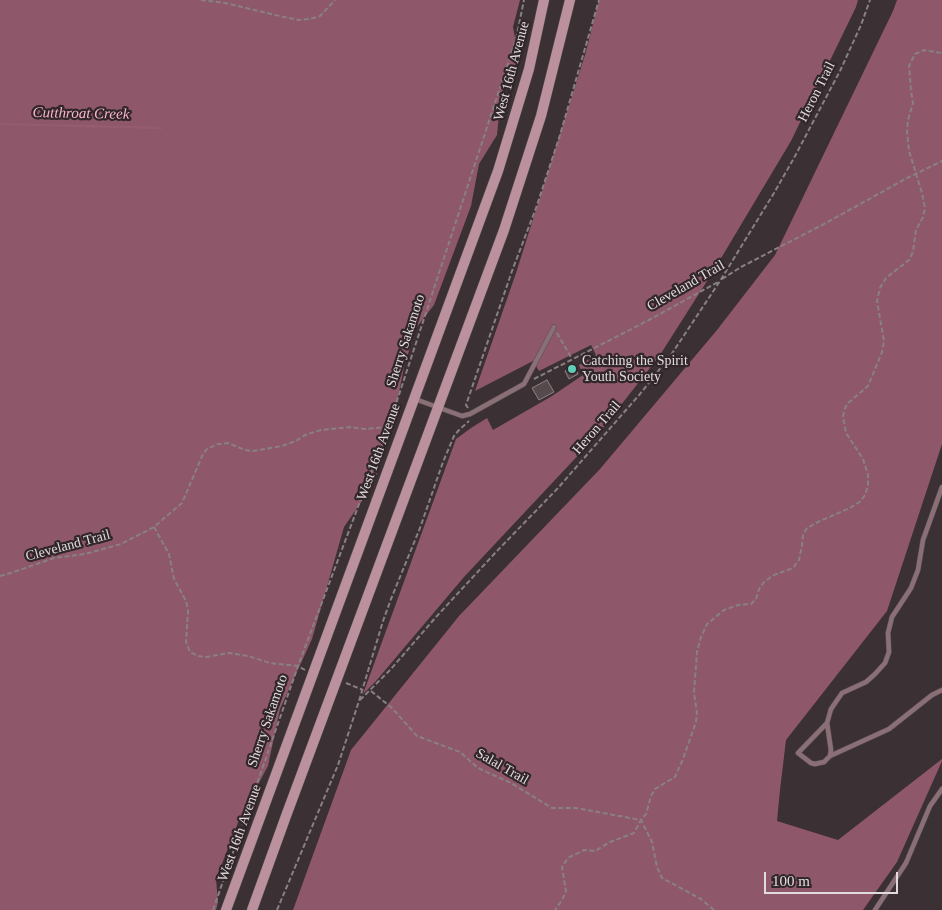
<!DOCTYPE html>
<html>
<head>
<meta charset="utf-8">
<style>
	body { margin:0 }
	#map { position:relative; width:942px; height:910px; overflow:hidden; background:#3b3033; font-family:Georgia,serif }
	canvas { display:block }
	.scale { position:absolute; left:764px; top:872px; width:134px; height:22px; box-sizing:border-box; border:2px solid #e2dbdd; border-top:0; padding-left:6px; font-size:15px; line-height:18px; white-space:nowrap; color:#e2dbdd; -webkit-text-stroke:4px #312629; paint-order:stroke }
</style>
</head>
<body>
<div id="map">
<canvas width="942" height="910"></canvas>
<div class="scale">100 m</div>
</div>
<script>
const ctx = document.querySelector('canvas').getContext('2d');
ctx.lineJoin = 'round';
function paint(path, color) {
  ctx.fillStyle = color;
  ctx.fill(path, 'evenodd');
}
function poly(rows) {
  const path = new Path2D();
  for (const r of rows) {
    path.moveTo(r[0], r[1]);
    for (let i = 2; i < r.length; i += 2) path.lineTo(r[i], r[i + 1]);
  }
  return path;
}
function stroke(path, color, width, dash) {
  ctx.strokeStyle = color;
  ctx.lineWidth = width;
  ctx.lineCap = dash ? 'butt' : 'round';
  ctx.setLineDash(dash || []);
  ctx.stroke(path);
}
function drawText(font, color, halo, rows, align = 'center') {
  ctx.font = font + ' Georgia,serif';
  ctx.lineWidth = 4.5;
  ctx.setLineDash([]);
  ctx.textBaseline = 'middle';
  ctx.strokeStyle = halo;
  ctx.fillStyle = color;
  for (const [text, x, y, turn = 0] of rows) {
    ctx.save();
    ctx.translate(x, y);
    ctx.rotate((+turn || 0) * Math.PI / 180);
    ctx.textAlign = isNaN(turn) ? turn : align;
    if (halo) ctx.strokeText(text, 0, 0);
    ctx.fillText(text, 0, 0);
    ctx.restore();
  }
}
paint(poly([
	[0,0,520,0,513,27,519,59,501,95,497,135,479,164,471,206,434,305,416,328,404,367,390,437,373,485,344,527,312,639,280,709,268,766,239,820,216,879,218,902,216,910,0,910],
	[599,0,858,0,856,7,791,141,714,270,660,355,600,432,464,577,376,681,363,694,456,439,471,428,487,418,493,430,552,396,583,375,579,365,596,355,591,345,539,371,533,361,475,391,516,273,585,55],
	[897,0,942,0,942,444,887,611,786,740,780,790,777,821,838,840,942,759,942,761,897,862,863,910,293,910,351,750,459,616,600,469,717,330,775,255,893,11]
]), '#8f576a');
stroke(poly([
	[0,124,162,128]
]), '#945c6f', 2.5);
const building = poly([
	[574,366,578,374,569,379,565,371,574,366],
	[547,380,554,392,539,400,532,388,547,380]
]);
paint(building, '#564a4d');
stroke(building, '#8f8285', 1);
const lane = poly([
	[415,399,462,416,470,414,524,384,554,327],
	[827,723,831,750,830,756,824,762,815,764,811,763,798,753,827,723,831,709,842,693,866,682,875,674,885,663,889,652,888,633,892,617,911,588,918,570,923,540,942,487],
	[830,756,889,729,932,695,942,690],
	[875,910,906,863,930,806,942,789]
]);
const secondary = poly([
	[226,910,498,171,529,69,544,0],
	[252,910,286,816,504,230,541,116,570,0]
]);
stroke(lane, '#594f52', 5.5);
stroke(secondary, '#594f52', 11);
stroke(poly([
	[201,0,225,3,284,17,299,20,310,19,320,16,335,0],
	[722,279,741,267,824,224,909,177,942,161],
	[557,333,572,359],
	[534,379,649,320,718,282],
	[468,408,466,405,512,271,536,208,560,135,599,0],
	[154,527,169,554,174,579,186,601,188,610,186,642,190,652,198,656,206,657,229,653,248,656,270,663,298,666,305,670],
	[0,576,11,573,54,558,85,554,121,544,154,527,182,503,203,454,207,449,218,444,228,443,245,450,253,451,282,446,296,441,305,435,321,430,350,427,365,429,388,427],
	[346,683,363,690],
	[371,691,392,708,417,736,460,752,478,768,511,783,552,808,576,808,641,820,634,833,610,842,595,851,584,850,568,858,562,867,566,891,562,900,555,910],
	[360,700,391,669,436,617,496,552,558,488,640,394,671,355,720,281,774,193,794,158,840,71,861,25,870,0],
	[213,910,298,666,390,422,516,39,524,0],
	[277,910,338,765,359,701,383,621,391,599,420,528,443,462,454,436,459,430,469,421],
	[714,910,701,899,662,878,657,867,652,842,641,820,646,814,651,796,655,789,675,777,683,759,696,722,697,713,694,693,697,652,701,637,707,624,724,610,738,605,751,604,756,599,759,589,764,582,774,575,793,568,799,560,802,545,803,535,807,528,820,521,850,508,861,501,865,495,868,486,868,475,863,459,846,433,843,417,844,411,847,404,868,386,882,352,884,341,877,301,880,288,886,278,909,260,913,252,916,230,923,217,925,208,922,193,909,151,907,131,908,120,913,103,911,91,909,66,915,54,924,50,935,52,942,53]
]), '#898083', 2, [5, 2.5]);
stroke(lane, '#8a6f77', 4.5);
stroke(secondary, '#bb919e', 10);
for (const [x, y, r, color] of [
	[572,369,5,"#5eceb8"]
]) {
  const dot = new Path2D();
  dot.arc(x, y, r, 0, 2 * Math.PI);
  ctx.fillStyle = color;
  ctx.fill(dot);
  stroke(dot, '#312629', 2);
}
drawText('14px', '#e2dbdd', '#312629', [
	["West 16th Avenue",512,71,-75],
	["Heron Trail",817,92,-63],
	["Cleveland Trail",686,286,-30],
	["Sherry Sakamoto",406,341,-72],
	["Heron Trail",597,428,-49],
	["West 16th Avenue",379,452,-70],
	["Cleveland Trail",68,546,-15],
	["Sherry Sakamoto",268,721,-71],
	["Salal Trail",502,767,30],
	["West 16th Avenue",240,833,-70]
]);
drawText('14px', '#e2dbdd', '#312629', [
	["Catching the Spirit",582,361],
	["Youth Society",582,377]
], 'left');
drawText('italic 15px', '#fbb4cb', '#312629', [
	["Cutthroat Creek",81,114,1]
]);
</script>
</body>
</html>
